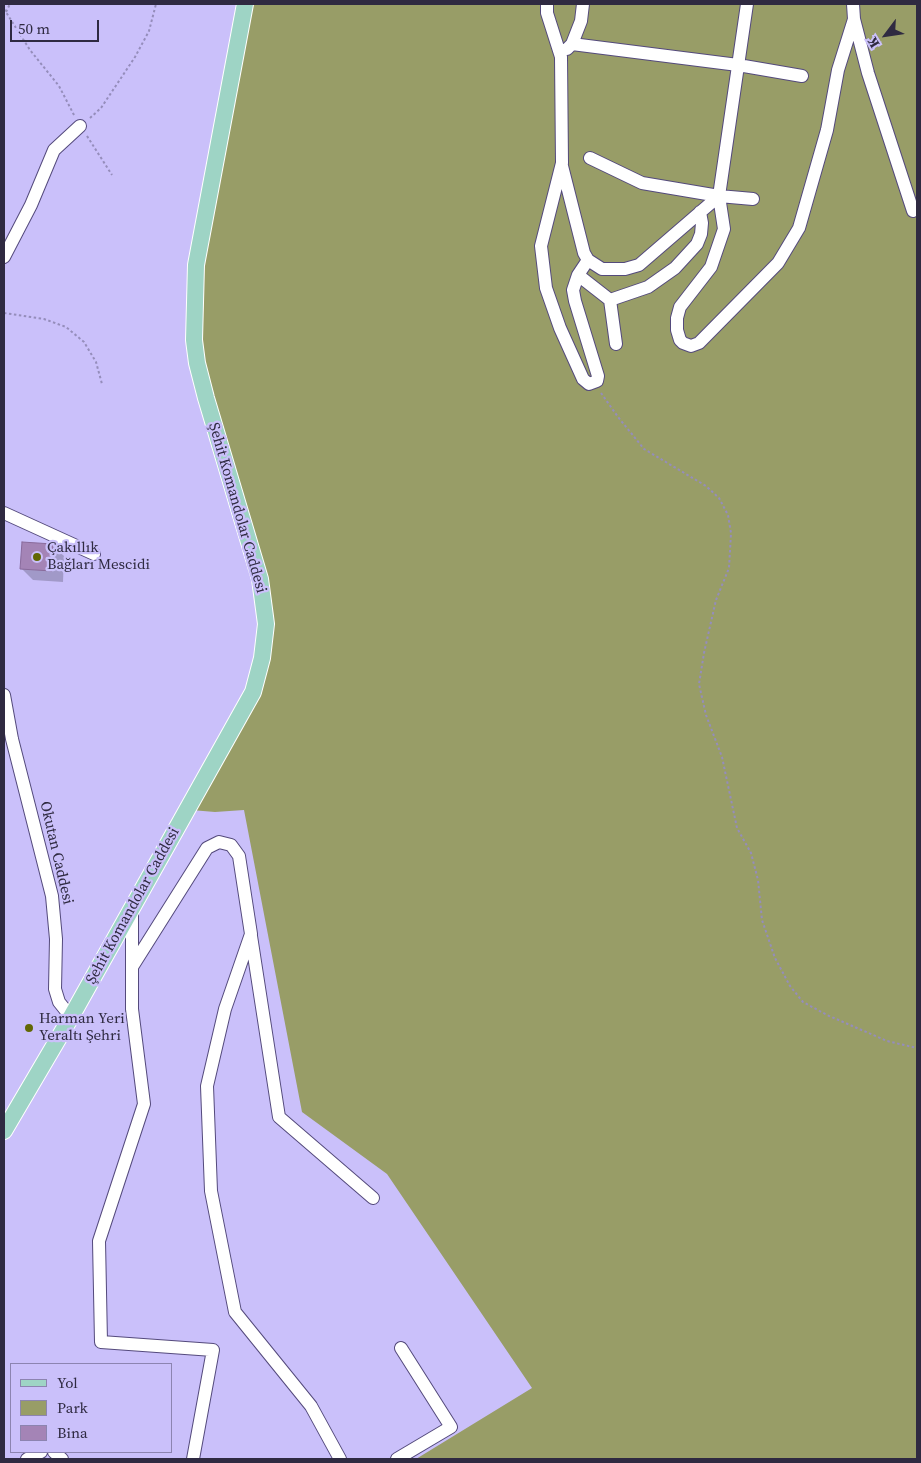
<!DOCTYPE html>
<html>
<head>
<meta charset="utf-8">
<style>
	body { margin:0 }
	#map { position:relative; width:921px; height:1463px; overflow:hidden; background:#cac0fa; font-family:"Source Serif 4",serif }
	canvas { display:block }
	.frame { position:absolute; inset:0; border:5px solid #2f2a41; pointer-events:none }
	.legend { position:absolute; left:10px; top:1363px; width:162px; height:90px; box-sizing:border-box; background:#cac0fa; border:1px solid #8c84b0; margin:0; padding:6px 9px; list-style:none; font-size:15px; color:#2f2a41 }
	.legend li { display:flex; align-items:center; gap:10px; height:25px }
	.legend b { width:25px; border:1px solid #8c84b0 }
	.north { position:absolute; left:861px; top:10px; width:50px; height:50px; -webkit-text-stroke:4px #cac0fa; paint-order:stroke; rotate:239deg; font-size:14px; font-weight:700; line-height:20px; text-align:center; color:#2f2a41 }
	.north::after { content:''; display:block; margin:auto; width:18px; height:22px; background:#2f2a41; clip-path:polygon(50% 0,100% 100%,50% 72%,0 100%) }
	.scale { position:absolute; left:10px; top:20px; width:89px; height:22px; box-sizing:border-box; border:2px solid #2f2a41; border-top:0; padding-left:6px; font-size:15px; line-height:18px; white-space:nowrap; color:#2f2a41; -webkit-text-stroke:4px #cac0fa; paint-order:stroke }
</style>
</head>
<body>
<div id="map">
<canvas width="921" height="1463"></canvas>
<div class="frame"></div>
<ul class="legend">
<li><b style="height:6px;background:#9ed4c5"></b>Yol</li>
<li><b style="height:14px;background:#989d67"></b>Park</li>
<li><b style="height:14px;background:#a484b6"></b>Bina</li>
</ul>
<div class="north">K</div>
<div class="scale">50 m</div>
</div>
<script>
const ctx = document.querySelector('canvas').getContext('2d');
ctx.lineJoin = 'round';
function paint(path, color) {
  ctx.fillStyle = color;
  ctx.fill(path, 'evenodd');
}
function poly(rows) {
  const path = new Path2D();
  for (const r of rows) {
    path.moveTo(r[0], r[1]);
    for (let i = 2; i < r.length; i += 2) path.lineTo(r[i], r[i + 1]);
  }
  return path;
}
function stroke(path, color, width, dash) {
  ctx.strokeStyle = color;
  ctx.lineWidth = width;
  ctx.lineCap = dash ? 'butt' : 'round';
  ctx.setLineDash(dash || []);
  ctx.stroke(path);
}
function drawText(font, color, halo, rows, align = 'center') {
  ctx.font = font + ' "Source Serif 4",serif';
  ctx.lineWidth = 4.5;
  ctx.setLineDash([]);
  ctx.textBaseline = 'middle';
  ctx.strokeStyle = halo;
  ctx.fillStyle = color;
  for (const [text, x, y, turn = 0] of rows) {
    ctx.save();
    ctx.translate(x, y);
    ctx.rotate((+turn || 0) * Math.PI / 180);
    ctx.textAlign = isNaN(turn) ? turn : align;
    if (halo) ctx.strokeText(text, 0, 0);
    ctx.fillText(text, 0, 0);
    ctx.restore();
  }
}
paint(poly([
	[247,4,917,4,917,1459,416,1459,532,1388,387,1174,302,1112,244,810,215,812,191,810,252,699,264,625,193,323]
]), '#989d67');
paint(poly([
	[52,545,64,556,63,582,33,580,22,569]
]), '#0003');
const building = poly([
	[22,542,53,544,52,571,20,569,22,542]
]);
paint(building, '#a484b6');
stroke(building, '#896a9b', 1);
const minor = poly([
	[547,4,547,13,561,57,562,163,541,246,546,288,560,328,583,379,589,384,597,381,598,376,575,301,573,290,578,275,588,260],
	[747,4,719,196,724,229,711,267,680,307,677,318,677,330,680,340,683,343,691,346,699,343,778,263,799,228,827,130,838,70,854,19,868,73,913,211],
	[853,4,854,19],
	[572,44,738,65,802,76],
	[567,49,572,44,581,21,583,4],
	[590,158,642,183,719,196,753,199],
	[562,166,584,253,588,260,602,269,625,269,639,265,719,196],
	[4,257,31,205,54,150,80,126],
	[578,275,610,300,648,287,675,268,697,244,701,234,702,223,700,212],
	[610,300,616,344],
	[4,513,94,554],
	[4,695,12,739,52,896,56,939,55,989,59,1002,71,1017],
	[132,908,132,1009,144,1104,99,1241,101,1342,213,1350,193,1459],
	[251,936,279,1117,373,1198],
	[132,967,207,848,219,842,231,845,239,856,251,934,225,1009,207,1086,211,1191,235,1312,311,1406,340,1459],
	[54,1452,62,1459],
	[27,1459,41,1452],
	[397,1459,451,1427,401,1348]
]);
const major = poly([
	[4,1131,71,1017,253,692,262,658,266,624,260,579,206,398,197,363,194,340,196,265,245,4]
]);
stroke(minor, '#544a7c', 14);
stroke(major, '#fff', 18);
stroke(poly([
	[4,9,30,50,59,86,74,115],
	[6,12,10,4],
	[90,118,101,108,135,57,149,31,156,4],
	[87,136,112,175],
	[4,313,44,319,66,327,84,342,96,362,102,384],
	[601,393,618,417,644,449,706,486,719,498,728,515,731,533,729,568,716,600,704,653,699,684,706,715,722,757,737,828,751,853,758,880,762,920,775,958,790,986,803,1002,827,1015,887,1041,917,1048]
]), '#958dbb', 2, [2.5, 2.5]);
stroke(minor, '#fff', 12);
stroke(major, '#9ed4c5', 16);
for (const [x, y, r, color] of [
	[37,557,5,"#626704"],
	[29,1028,5,"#626704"]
]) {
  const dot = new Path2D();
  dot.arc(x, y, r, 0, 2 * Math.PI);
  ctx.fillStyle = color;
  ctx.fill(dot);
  stroke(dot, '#cac0fa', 2);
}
drawText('15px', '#2f2a41', '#cac0fa', [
	["Şehit Komandolar Caddesi",237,508,74],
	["Okutan Caddesi",56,853,77],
	["Şehit Komandolar Caddesi",133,906,-61]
]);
drawText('15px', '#2f2a41', '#cac0fa', [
	["Çakıllık",47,548],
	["Bağları Mescidi",47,565],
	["Harman Yeri",39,1019],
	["Yeraltı Şehri",39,1036]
], 'left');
</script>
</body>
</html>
